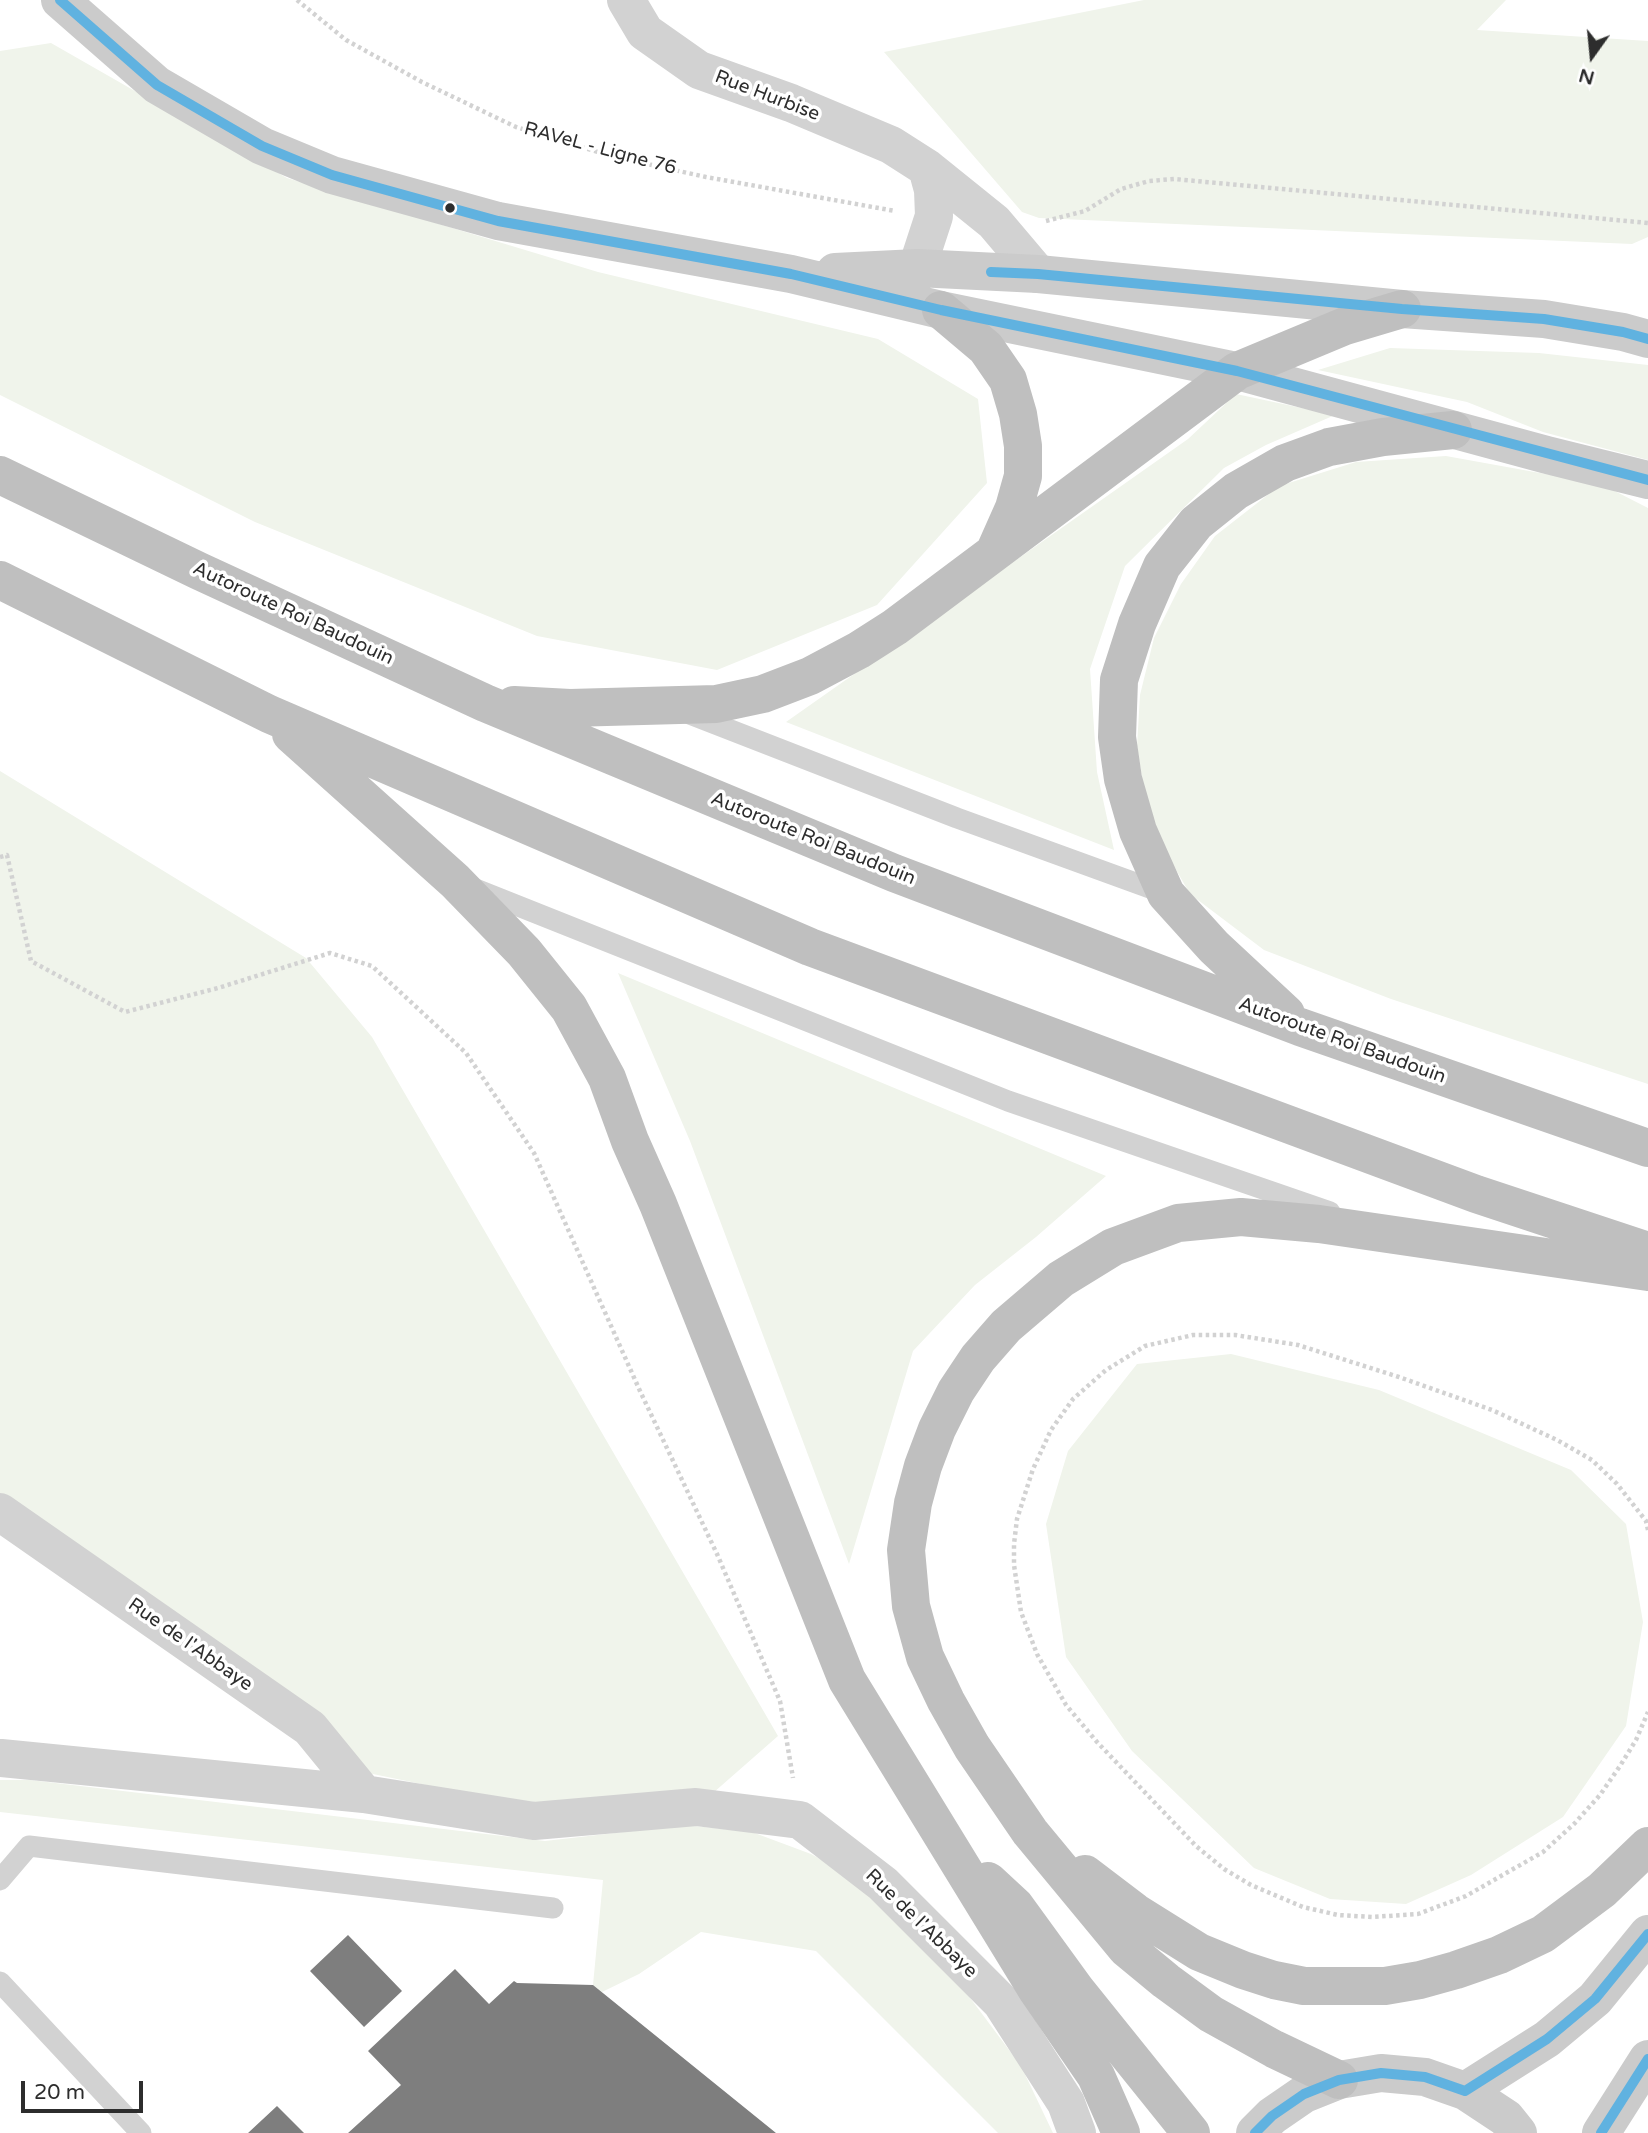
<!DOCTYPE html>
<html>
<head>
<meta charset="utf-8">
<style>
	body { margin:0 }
	#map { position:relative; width:1648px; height:2133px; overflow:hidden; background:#fff; font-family:"Varela Round",sans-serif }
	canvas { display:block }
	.north { position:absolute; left:1557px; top:21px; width:70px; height:70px; -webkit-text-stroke:5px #fff; paint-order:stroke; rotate:195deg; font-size:19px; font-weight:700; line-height:28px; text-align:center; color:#2d2d2d }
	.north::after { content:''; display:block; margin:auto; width:24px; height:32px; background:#2d2d2d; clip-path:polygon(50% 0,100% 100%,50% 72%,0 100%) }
	.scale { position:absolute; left:21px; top:2081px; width:122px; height:32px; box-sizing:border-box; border:4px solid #2d2d2d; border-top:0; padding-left:9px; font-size:21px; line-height:24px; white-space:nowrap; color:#2d2d2d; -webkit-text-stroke:5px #fff; paint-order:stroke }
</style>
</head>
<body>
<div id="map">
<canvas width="1648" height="2133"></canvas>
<div class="north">N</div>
<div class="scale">20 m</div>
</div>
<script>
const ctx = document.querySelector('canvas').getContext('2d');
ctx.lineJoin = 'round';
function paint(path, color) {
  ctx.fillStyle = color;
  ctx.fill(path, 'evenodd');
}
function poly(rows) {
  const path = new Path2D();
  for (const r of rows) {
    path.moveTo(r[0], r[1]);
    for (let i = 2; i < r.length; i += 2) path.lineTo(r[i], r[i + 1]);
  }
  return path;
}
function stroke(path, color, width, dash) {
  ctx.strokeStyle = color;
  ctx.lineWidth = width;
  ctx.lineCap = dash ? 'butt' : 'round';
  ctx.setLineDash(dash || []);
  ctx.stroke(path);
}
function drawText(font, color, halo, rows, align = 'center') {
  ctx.font = font + ' "Varela Round",sans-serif';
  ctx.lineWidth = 7;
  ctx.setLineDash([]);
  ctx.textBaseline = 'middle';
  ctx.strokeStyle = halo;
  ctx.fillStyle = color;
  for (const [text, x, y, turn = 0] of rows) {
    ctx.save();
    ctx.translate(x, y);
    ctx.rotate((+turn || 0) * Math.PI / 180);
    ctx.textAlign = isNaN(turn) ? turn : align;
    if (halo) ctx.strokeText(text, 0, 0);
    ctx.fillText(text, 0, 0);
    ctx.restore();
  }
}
paint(poly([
	[1144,0,1506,0,1477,30,1648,41,1648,237,1632,244,1039,218,1022,212,884,52],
	[51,43,287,178,598,272,878,339,978,399,987,483,877,605,717,670,537,636,255,522,0,395,0,51],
	[1390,348,1539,353,1648,365,1648,460,1543,432,1467,402,1318,370],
	[1236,394,1335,415,1266,445,1224,468,1125,566,1090,669,1097,772,1114,850,786,722,1188,439],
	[1446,456,1601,484,1648,508,1648,1084,1391,999,1264,950,1190,894,1149,823,1137,746,1140,695,1154,638,1181,584,1215,536,1279,486,1356,462],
	[0,771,306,958,372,1037,778,1736,713,1793,537,1808,344,1768,0,1512],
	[618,973,1106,1176,1036,1237,975,1285,913,1351,849,1564,690,1141],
	[1231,1354,1379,1390,1571,1470,1626,1524,1643,1622,1626,1726,1563,1817,1471,1875,1406,1904,1330,1899,1254,1868,1132,1751,1066,1657,1046,1524,1068,1451,1137,1364],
	[0,1780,30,1780,545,1841,685,1825,752,1832,811,1854,862,1882,953,1975,1021,2066,1053,2133,998,2133,816,1951,701,1932,639,1974,602,1992,593,1985,603,1880,0,1812]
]), '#f0f4eb');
paint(poly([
	[348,1935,402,1991,364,2027,310,1971],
	[455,1969,489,2004,514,1981,517,1983,593,1985,776,2133,348,2133,401,2085,368,2051],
	[277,2106,304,2133,248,2133]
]), '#7e7e7e');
stroke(poly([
	[297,0,346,40,422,82,516,127,611,156,706,177,895,211],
	[1046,221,1085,211,1121,189,1149,181,1174,179,1648,223],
	[0,857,7,855,31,961,125,1012,218,988,330,953,372,966,466,1053,534,1153,640,1391,717,1554,780,1701,793,1778],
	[1648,1530,1646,1521,1617,1484,1592,1460,1557,1440,1492,1410,1399,1377,1298,1345,1235,1335,1193,1335,1145,1346,1106,1370,1073,1399,1051,1430,1033,1469,1017,1519,1014,1544,1014,1565,1021,1612,1037,1654,1066,1705,1097,1742,1196,1846,1224,1869,1251,1885,1303,1907,1338,1915,1372,1917,1418,1914,1466,1896,1543,1852,1574,1824,1600,1795,1620,1766,1636,1740,1648,1712]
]), '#d2d2d2', 4.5, [3.5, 3.5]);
stroke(poly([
	[687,713,957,818,1166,894],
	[473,888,1008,1101,1330,1212],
	[0,1880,29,1846,553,1908],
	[0,1982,141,2133]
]), '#d2d2d2', 21);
stroke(poly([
	[626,0,645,32,699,70,791,103,891,145,927,168,994,222,1038,274],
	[917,268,934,216,933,190,927,168],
	[0,1512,310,1728,364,1794,534,1821,696,1807,800,1820,883,1884,1001,2002,1066,2103,1077,2133],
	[1,1758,364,1794]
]), '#d2d2d2', 38);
stroke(poly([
	[60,0,157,85,262,146,332,175,498,221,791,274,941,310,1237,371,1547,455,1648,480],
	[835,272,917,268,1038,274,1402,309,1544,319,1623,332,1648,339],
	[1465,2091,1547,2039,1595,1999,1648,1934],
	[1255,2133,1272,2116,1304,2094,1339,2080,1381,2073,1425,2077,1465,2091,1506,2118,1518,2133],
	[1601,2133,1648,2059]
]), '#cbcbcb', 38);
stroke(poly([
	[941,310,986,348,1008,380,1018,414,1023,446,1023,476,1014,508,994,553],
	[0,475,199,571,485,703,894,873,1300,1027,1648,1148],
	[0,580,269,714,810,947,1476,1194,1648,1251],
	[514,705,570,708,716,704,763,694,810,676,859,650,895,627,1237,371,1345,326,1402,309],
	[291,734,455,881,524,952,569,1008,607,1078,630,1141,658,1204,847,1680,1037,1990,1096,2076,1121,2133],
	[1286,1014,1214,947,1166,894,1138,831,1123,779,1117,737,1119,680,1137,624,1162,566,1196,523,1236,491,1285,463,1329,447,1383,437,1453,430],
	[1085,1874,1135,1912,1199,1952,1243,1970,1274,1980,1304,1986,1385,1986,1420,1980,1456,1970,1499,1955,1543,1934,1602,1890,1648,1846],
	[988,1881,1015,1906,1076,1990,1191,2133],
	[1339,2080,1274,2049,1211,2014,1166,1981,1126,1948,1030,1832,972,1747,946,1701,925,1657,911,1606,906,1550,913,1503,923,1466,937,1429,956,1391,978,1358,1006,1326,1061,1279,1113,1247,1178,1223,1241,1217,1319,1224,1648,1272]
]), '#bfbfbf', 38);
stroke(poly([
	[60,0,157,85,262,146,332,175,498,221,791,274,941,310,1237,371,1648,480],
	[991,272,1038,274,1402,309,1544,319,1623,332,1648,339],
	[1465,2091,1547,2039,1595,1999,1648,1934],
	[1255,2133,1272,2116,1304,2094,1339,2080,1381,2073,1425,2077,1465,2091],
	[1601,2133,1648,2059]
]), '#60b2e0', 10);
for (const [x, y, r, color] of [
	[450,208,6,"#2d2d2d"]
]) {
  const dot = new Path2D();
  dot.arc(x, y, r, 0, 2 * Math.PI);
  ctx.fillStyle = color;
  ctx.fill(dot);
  stroke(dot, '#fff', 2.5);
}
drawText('19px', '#2d2d2d', '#fff', [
	["Rue Hurbise",767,96,21],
	["RAVeL - Ligne 76",600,149,15],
	["Autoroute Roi Baudouin",293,614,25],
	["Autoroute Roi Baudouin",813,839,22],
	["Autoroute Roi Baudouin",1342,1041,20],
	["Rue de l'Abbaye",190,1645,35],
	["Rue de l'Abbaye",921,1924,44]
]);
</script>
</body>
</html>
